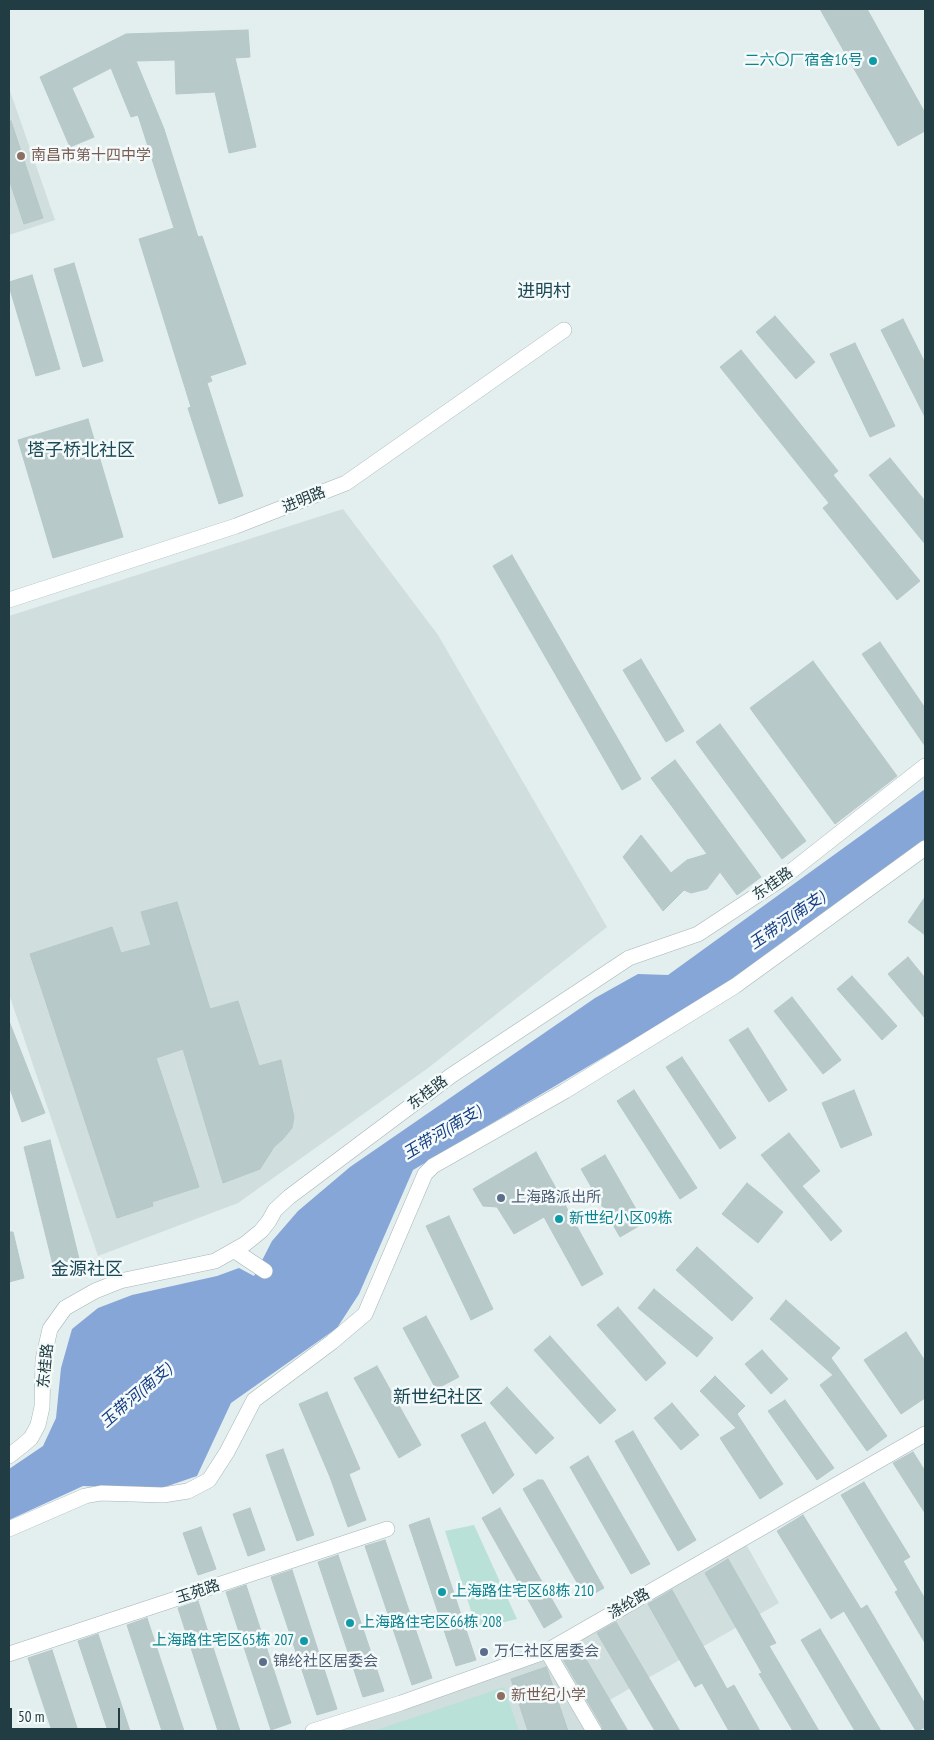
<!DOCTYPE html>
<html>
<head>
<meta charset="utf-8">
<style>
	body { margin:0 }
	#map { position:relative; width:934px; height:1740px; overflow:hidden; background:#e3eeee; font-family:"PT Sans Narrow",sans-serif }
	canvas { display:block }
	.frame { position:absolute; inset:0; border:10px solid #213c42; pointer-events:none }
	.scale { position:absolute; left:10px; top:1708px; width:110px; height:22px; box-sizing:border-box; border:2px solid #213c42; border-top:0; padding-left:6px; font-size:15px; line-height:18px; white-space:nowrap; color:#213c42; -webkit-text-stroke:4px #f4fafa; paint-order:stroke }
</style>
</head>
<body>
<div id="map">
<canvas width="934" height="1740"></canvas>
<div class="frame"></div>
<div class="scale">50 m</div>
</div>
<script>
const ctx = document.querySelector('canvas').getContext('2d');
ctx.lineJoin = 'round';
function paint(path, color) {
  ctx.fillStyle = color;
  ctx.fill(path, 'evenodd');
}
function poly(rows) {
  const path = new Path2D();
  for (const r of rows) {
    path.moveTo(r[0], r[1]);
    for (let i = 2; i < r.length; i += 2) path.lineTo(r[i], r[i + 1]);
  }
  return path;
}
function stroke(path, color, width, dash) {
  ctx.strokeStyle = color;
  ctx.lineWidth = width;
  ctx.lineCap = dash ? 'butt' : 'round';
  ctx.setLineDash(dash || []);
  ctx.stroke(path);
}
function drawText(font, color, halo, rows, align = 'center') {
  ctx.font = font + ' "PT Sans Narrow","Noto Sans SC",sans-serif';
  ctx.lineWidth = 5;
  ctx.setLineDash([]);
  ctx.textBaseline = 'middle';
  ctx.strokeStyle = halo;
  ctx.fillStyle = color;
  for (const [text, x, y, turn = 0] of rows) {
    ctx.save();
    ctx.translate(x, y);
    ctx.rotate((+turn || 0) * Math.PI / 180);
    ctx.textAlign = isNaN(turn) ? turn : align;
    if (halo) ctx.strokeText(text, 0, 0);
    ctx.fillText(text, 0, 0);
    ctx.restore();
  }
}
paint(poly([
	[10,91,55,220,9,235,9,92],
	[343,509,438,635,607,927,428,1068,238,1203,98,1256,9,994,9,616],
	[746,1544,779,1603,608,1701,625,1731,589,1731,547,1657],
	[545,1660,585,1731,331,1731]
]), '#d1dede');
paint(poly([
	[474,1525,517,1619,477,1629,445,1531],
	[504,1687,519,1731,373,1731]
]), '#bae1d7');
paint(poly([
	[925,789,925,842,768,960,413,1170,359,1294,337,1328,231,1403,197,1476,159,1489,83,1486,9,1520,9,1469,43,1446,56,1418,61,1368,72,1329,98,1308,132,1295,217,1276,239,1268,254,1276,272,1241,298,1211,350,1167,595,998,638,974,668,975]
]), '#87a6d8');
const building = poly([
	[820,9,867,9,925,113,925,131,898,146,820,9],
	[248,30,250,57,235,58,256,147,229,153,215,92,176,94,175,60,136,61,164,129,198,237,202,236,246,364,210,376,212,381,207,383,243,496,219,504,188,408,191,407,139,239,174,228,138,115,131,117,111,68,72,88,94,137,70,147,40,77,126,34,248,30],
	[11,121,43,218,24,224,9,179,9,122,11,121],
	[74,263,103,361,83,367,54,269,74,263],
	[32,275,60,369,36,376,9,286,9,282,32,275],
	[775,316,815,362,796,379,756,332,775,316],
	[903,319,925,363,925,417,881,330,903,319],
	[855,343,895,426,870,437,830,354,855,343],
	[741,350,838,471,833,475,920,581,897,600,823,508,829,503,720,367,741,350],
	[88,419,123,537,53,558,18,440,88,419],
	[890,458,925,501,925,544,869,475,890,458],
	[512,555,641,779,622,790,493,566,512,555],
	[880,642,925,708,925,746,862,654,880,642],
	[641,659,684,731,666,742,623,670,641,659],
	[813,661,897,776,835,824,750,708,813,661],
	[720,724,806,841,782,859,696,742,720,724],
	[675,760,761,877,737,895,720,872,707,889,691,893,684,890,663,911,623,857,641,835,671,873,687,860,707,854,651,778,675,760],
	[925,897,925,935,908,922,925,897],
	[177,902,210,1009,238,1001,259,1066,281,1060,294,1117,292,1128,283,1139,274,1147,260,1169,223,1183,183,1049,156,1058,199,1187,152,1202,153,1206,117,1218,30,954,112,927,121,953,151,945,141,912,177,902],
	[908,957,925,978,925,1018,888,974,908,957],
	[852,976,897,1026,882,1040,837,989,852,976],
	[792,997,841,1060,823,1074,774,1011,792,997],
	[9,1021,45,1113,22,1122,9,1086,9,1021],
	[748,1028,787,1090,769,1102,729,1040,748,1028],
	[682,1057,736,1138,720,1149,666,1067,682,1057],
	[634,1090,697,1188,680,1199,617,1101,634,1090],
	[854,1090,872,1135,841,1148,822,1103,854,1090],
	[789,1133,820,1171,802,1186,842,1231,831,1241,761,1155,789,1133],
	[50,1140,79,1259,53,1265,24,1147,50,1140],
	[536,1152,603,1274,582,1286,544,1217,514,1234,497,1207,483,1206,473,1189,536,1152],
	[605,1155,644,1223,620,1237,581,1169,605,1155],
	[747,1183,783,1212,758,1243,722,1214,747,1183],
	[449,1216,493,1309,471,1320,426,1226,449,1216],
	[9,1232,13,1232,24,1278,9,1282,9,1232],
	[697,1247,753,1298,732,1321,676,1270,697,1247],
	[654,1289,713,1338,697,1357,638,1308,654,1289],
	[786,1300,840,1348,831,1358,887,1436,867,1451,820,1385,833,1375,770,1319,786,1300],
	[618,1307,666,1363,646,1381,597,1325,618,1307],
	[426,1316,459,1377,436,1389,403,1328,426,1316],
	[906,1332,925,1361,925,1398,901,1414,864,1360,906,1332],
	[550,1336,616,1410,600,1424,534,1350,550,1336],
	[762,1350,788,1379,771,1394,745,1364,762,1350],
	[377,1366,421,1445,399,1458,354,1378,377,1366],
	[715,1376,745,1406,737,1414,783,1484,760,1499,720,1438,736,1428,700,1391,715,1376],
	[507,1387,554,1438,536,1454,490,1403,507,1387],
	[327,1392,360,1469,349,1474,366,1520,348,1527,330,1477,299,1404,327,1392],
	[785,1400,834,1468,817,1480,768,1411,785,1400],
	[672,1403,699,1435,681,1450,654,1418,672,1403],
	[485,1422,514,1475,493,1494,461,1435,485,1422],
	[633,1431,696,1540,678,1551,615,1441,633,1431],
	[283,1449,314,1535,297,1541,266,1455,283,1449],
	[913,1452,925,1471,925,1513,893,1463,913,1452],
	[588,1456,650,1564,631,1574,570,1467,588,1456],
	[538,1480,543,1480,604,1588,586,1598,523,1489,538,1480],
	[864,1482,910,1557,903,1561,925,1599,925,1643,895,1592,898,1590,841,1495,864,1482],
	[250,1508,265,1550,248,1556,233,1514,250,1508],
	[500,1508,562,1617,544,1628,482,1518,500,1508],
	[803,1515,861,1609,867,1605,925,1704,925,1727,918,1731,916,1731,844,1611,831,1619,777,1531,803,1515],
	[429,1518,476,1660,456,1666,409,1525,429,1518],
	[201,1527,216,1569,198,1575,183,1533,201,1527],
	[385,1540,432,1678,412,1685,365,1546,385,1540],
	[338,1555,384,1691,363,1697,318,1562,338,1555],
	[728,1559,776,1643,769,1646,819,1731,793,1731,759,1674,762,1673,705,1573,728,1559],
	[292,1570,337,1709,317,1715,271,1577,292,1570],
	[246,1585,291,1723,271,1730,226,1592,246,1585],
	[672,1590,727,1689,734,1685,760,1731,729,1731,702,1683,695,1687,648,1604,672,1590],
	[198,1601,240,1731,218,1731,178,1608,198,1601],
	[147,1618,184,1731,162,1731,127,1625,147,1618],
	[616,1622,680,1731,655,1731,597,1633,616,1622],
	[820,1629,881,1731,855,1731,801,1640,820,1629],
	[98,1634,130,1731,108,1731,78,1641,98,1634],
	[577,1644,628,1731,603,1731,602,1726,560,1654,577,1644],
	[52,1650,78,1731,52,1731,28,1658,52,1650],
	[546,1667,547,1669,568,1731,528,1731,511,1679,546,1667]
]);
paint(building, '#b8c9c9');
stroke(building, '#b5c8c9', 1);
const minor = poly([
	[9,600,236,526,346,483,564,330],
	[235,1251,265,1271],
	[9,1456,23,1445,31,1438,38,1425,42,1407,43,1360,50,1329,65,1308,95,1291,120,1281,215,1261,245,1244,261,1231,269,1221,275,1210,289,1197,452,1075,629,958,698,934,780,880,925,766],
	[9,1529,85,1496,101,1493,163,1495,188,1491,209,1480,227,1452,254,1400,332,1342,365,1314,425,1174,433,1166,565,1091,735,986,925,848],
	[547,1651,594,1731],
	[9,1654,387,1529],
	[313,1731,401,1703,547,1651,925,1434]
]);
stroke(minor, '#a5b5b7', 16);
stroke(minor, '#fff', 15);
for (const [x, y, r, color] of [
	[873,61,5,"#0f9aa8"],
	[21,156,5,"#8d6e63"],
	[501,1198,5,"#5c6f8a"],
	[559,1219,5,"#0f9aa8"],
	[442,1592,5,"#0f9aa8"],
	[350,1623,5,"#0f9aa8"],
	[304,1641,5,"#0f9aa8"],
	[484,1652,5,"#5c6f8a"],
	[263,1662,5,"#5c6f8a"],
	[501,1696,5,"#8d6e63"]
]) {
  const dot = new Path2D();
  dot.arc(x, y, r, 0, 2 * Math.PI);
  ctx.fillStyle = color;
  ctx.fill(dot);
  stroke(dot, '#f4fafa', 2);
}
drawText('15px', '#0d838f', '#f4fafa', [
	["二六〇厂宿舍16号",863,61,"right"],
	["新世纪小区09栋",569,1219],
	["上海路住宅区68栋 210",452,1592],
	["上海路住宅区66栋 208",360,1623],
	["上海路住宅区65栋 207",294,1641,"right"]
], 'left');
drawText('15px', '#785e54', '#f4fafa', [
	["南昌市第十四中学",31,156],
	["新世纪小学",511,1696]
], 'left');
drawText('15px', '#213c42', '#f4fafa', [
	["进明路",304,500,-22],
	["东桂路",773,884,-35],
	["东桂路",428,1093,-37],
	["东桂路",46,1366,-84],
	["玉苑路",198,1592,-18],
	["涤纶路",629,1604,-30]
]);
drawText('15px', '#4e5e75', '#f4fafa', [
	["上海路派出所",511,1198],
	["万仁社区居委会",494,1652],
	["锦纶社区居委会",273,1662]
], 'left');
drawText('italic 16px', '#153e84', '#f4fafa', [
	["玉带河(南支)",787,921,-35],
	["玉带河(南支)",442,1133,-31],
	["玉带河(南支)",136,1396,-41]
]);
drawText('18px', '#1b4956', '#f4fafa', [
	["进明村",544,292],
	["塔子桥北社区",81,451],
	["金源社区",87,1270],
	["新世纪社区",438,1398]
]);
</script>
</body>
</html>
